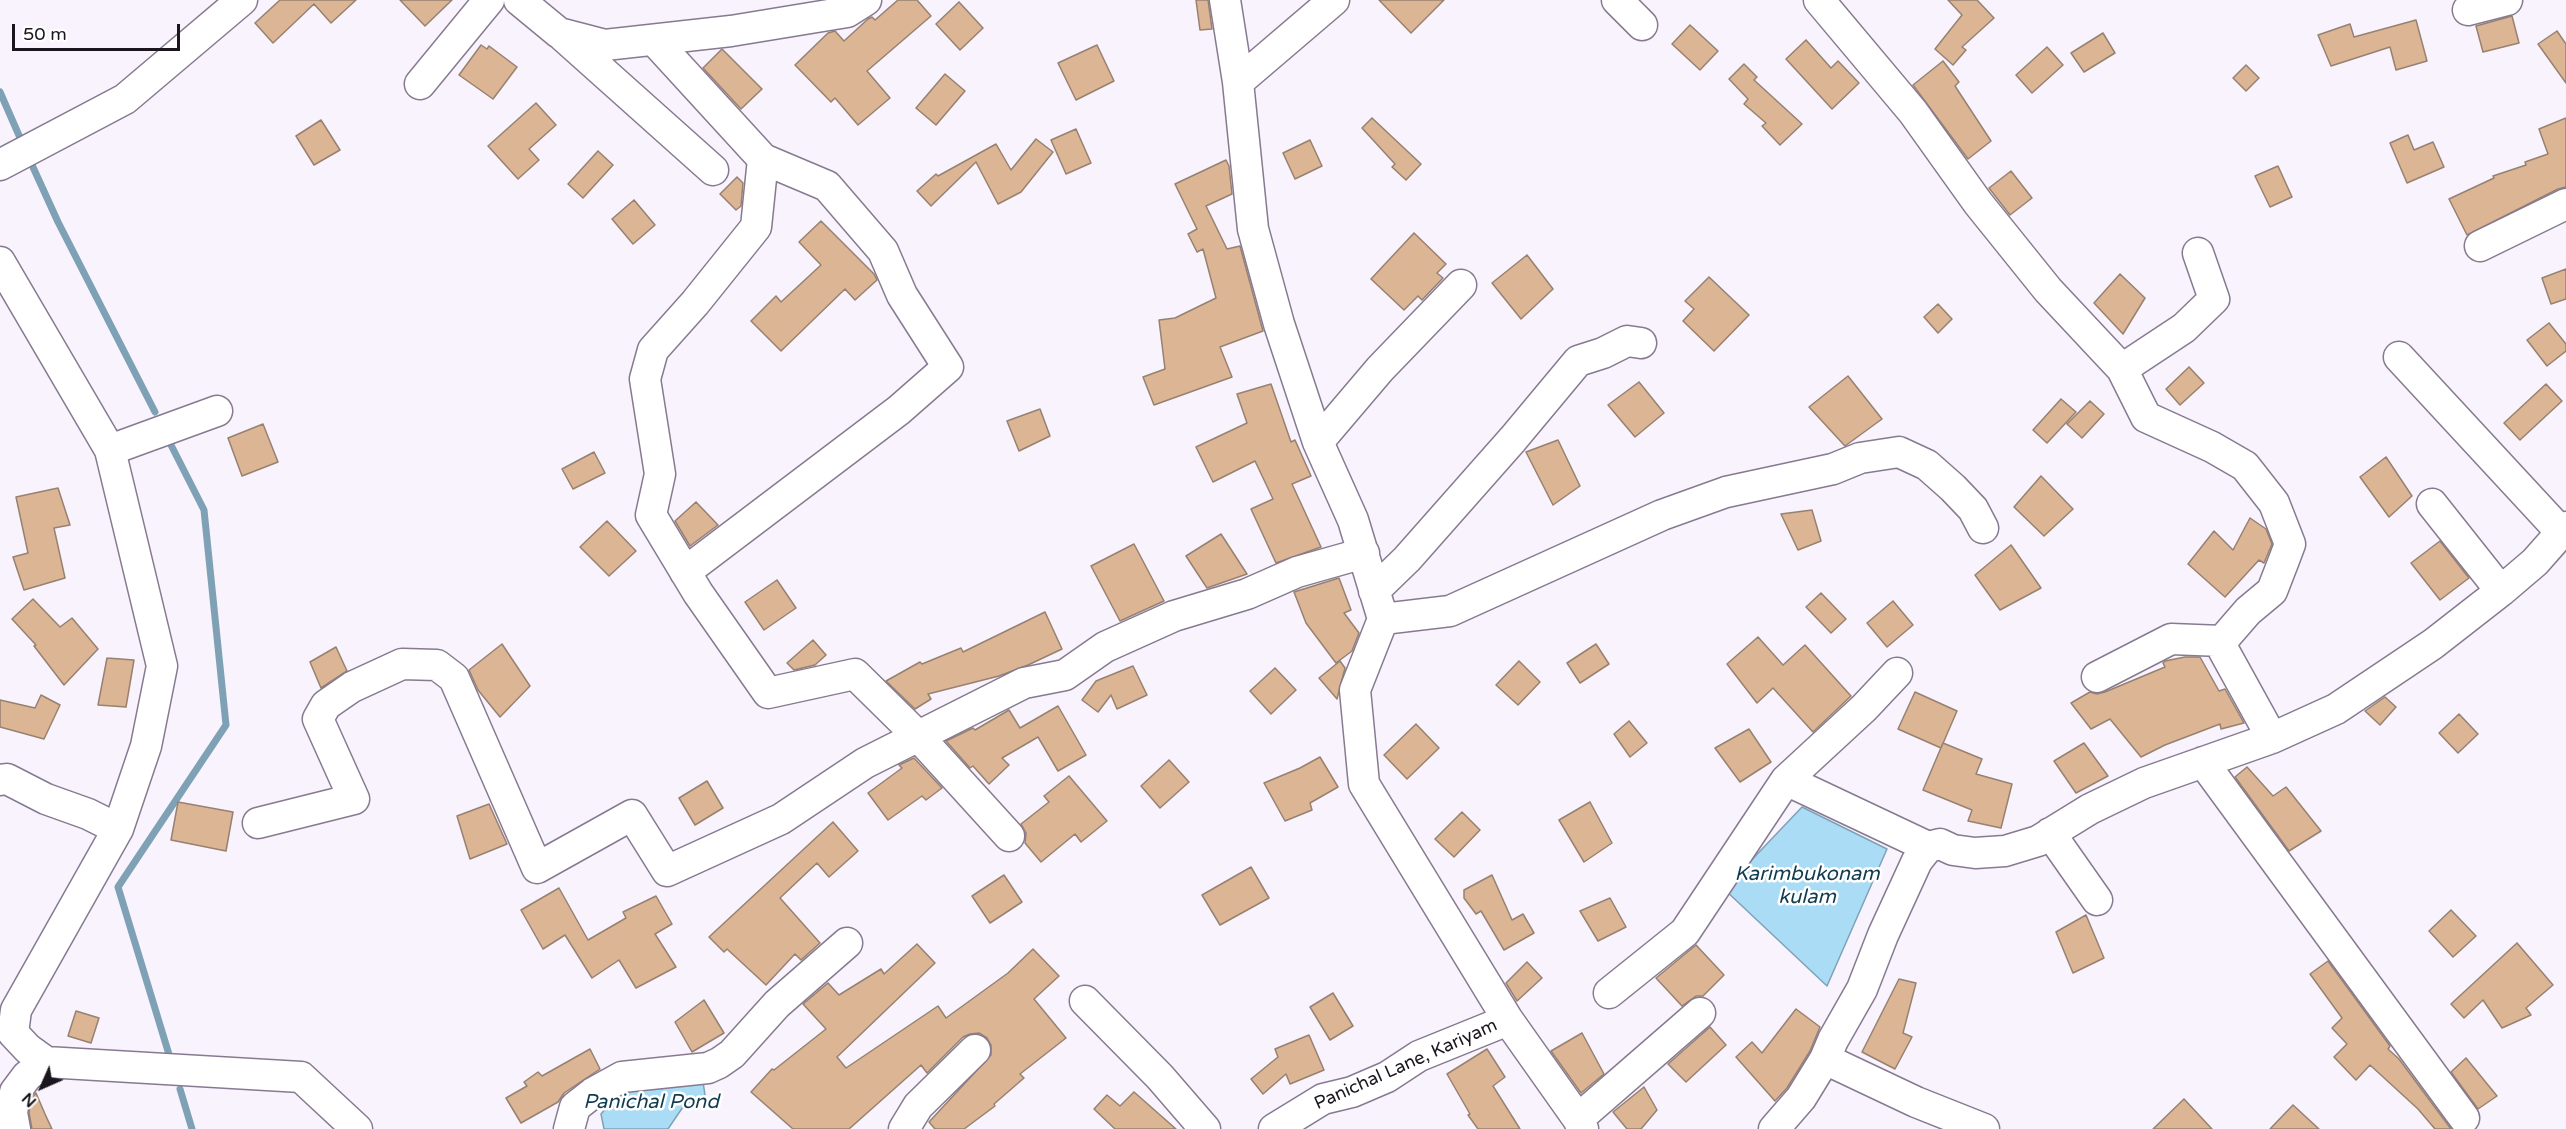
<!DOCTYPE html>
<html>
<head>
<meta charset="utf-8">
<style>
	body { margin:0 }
	#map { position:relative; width:2566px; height:1129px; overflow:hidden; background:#f9f3fd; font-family:"Varela Round",sans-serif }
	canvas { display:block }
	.north { position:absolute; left:12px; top:1057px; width:60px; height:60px; -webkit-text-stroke:4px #fff; paint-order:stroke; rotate:225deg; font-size:16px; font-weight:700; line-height:24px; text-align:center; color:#1b161e }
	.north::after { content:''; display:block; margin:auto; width:21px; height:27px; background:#1b161e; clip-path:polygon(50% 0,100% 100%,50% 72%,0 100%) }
	.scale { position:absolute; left:12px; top:24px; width:168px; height:27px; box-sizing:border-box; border:3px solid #1b161e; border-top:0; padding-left:8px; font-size:18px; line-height:21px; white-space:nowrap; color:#1b161e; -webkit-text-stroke:4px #fff; paint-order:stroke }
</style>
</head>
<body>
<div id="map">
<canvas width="2566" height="1129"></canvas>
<div class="north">N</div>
<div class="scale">50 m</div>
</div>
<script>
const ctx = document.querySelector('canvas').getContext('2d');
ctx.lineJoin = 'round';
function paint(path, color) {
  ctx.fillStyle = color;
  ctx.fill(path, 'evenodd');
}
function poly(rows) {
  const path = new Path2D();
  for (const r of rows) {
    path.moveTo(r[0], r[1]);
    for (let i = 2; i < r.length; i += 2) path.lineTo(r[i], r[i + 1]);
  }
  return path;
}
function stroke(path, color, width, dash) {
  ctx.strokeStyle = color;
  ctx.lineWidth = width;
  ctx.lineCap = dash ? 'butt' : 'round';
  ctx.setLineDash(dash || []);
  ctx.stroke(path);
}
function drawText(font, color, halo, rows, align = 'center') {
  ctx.font = font + ' "Varela Round",sans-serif';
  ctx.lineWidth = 5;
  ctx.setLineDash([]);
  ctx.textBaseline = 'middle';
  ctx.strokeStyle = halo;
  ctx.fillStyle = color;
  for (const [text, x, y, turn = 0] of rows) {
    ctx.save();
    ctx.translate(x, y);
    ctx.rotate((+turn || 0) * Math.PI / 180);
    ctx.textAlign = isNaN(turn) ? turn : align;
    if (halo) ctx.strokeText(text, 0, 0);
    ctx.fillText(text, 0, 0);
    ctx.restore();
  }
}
const water = poly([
	[1802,807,1887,849,1827,986,1724,889,1802,807],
	[702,1075,705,1095,685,1104,668,1129,604,1129,601,1114,629,1082,702,1075]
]);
paint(water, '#aadcf6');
stroke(water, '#7fa1b5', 1.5);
stroke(poly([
	[0,92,21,140],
	[32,165,58,222,155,412],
	[171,1061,118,887,226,725,204,510,171,445],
	[180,1089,192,1129]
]), '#7fa1b5', 7);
const building = poly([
	[280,0,356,0,331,23,314,4,273,43,255,23,280,0],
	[400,0,452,0,425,26,400,0],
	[898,0,917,0,931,16,867,71,890,98,858,125,835,98,831,102,795,65,828,33,835,31,844,41,868,19,872,17,875,20,898,0],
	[1196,0,1208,0,1212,29,1200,30,1196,0],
	[1379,0,1444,0,1411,33,1379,0],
	[1948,0,1977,0,1994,18,1962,47,1966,50,1953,65,1935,49,1962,15,1948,0],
	[959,2,983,28,960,50,936,24,959,2],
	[2512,16,2519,43,2483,52,2476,26,2512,16],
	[2416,20,2427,61,2396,70,2390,47,2331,66,2318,35,2350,24,2354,37,2416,20],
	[1690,25,1718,51,1700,70,1672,44,1690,25],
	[2557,31,2566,44,2566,83,2538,44,2557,31],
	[2103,33,2115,53,2084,72,2071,53,2103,33],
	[1806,40,1831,68,1838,61,1859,83,1832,109,1786,59,1806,40],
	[481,45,487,49,489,46,517,67,493,99,459,75,481,45],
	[1097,45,1114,81,1076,100,1058,63,1097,45],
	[2047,47,2063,65,2032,93,2016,75,2047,47],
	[722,49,762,89,741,109,703,68,722,49],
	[1943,61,1959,82,1955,86,1991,141,1968,159,1913,85,1943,61],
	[1744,64,1757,77,1754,80,1802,124,1780,145,1762,126,1766,123,1744,104,1748,99,1729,79,1744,64],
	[2246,65,2259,78,2246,91,2233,78,2246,65],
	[945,74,965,91,936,125,916,108,945,74],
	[536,103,556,125,529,149,539,160,518,179,488,146,536,103],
	[1372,118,1421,164,1406,180,1392,167,1395,164,1362,128,1372,118],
	[2566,118,2566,187,2558,189,2467,235,2449,199,2494,178,2493,176,2526,165,2525,162,2548,154,2539,129,2566,118],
	[321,120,340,150,314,165,296,136,321,120],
	[1076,129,1091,163,1066,174,1051,140,1076,129],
	[2408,135,2414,150,2433,142,2444,167,2407,183,2390,143,2408,135],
	[1036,139,1053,152,1021,192,998,204,976,162,931,206,917,191,936,174,938,176,996,144,1011,170,1036,139],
	[1310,140,1322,166,1295,179,1283,153,1310,140],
	[598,151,613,165,583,198,568,184,598,151],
	[1226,160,1229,166,1232,194,1206,206,1227,249,1240,246,1263,331,1220,347,1232,377,1154,405,1143,377,1165,369,1159,320,1175,318,1216,298,1203,249,1197,252,1188,234,1197,229,1175,184,1226,160],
	[2278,166,2292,197,2270,207,2255,176,2278,166],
	[2011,171,2032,198,2010,215,1989,188,2011,171],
	[737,177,743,183,741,206,736,210,720,194,737,177],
	[634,200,655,225,633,244,612,219,634,200],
	[821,221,874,274,877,280,855,300,845,289,781,351,751,321,776,296,781,302,821,265,799,242,821,221],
	[1414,233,1446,264,1437,273,1443,278,1422,300,1418,296,1404,310,1371,279,1414,233],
	[1527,255,1553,289,1521,319,1492,283,1527,255],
	[2566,269,2566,299,2551,304,2542,278,2566,269],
	[2120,274,2145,298,2123,334,2094,303,2120,274],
	[1709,277,1749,315,1714,351,1683,321,1694,309,1685,301,1709,277],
	[1938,304,1952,319,1938,333,1924,317,1938,304],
	[2549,323,2566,344,2566,351,2547,366,2527,340,2549,323],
	[2189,367,2204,383,2180,405,2166,389,2189,367],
	[1848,376,1882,419,1845,446,1809,407,1848,376],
	[1639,382,1664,413,1635,437,1608,405,1639,382],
	[1271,384,1291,442,1295,440,1311,476,1292,484,1321,547,1276,563,1251,509,1273,499,1255,461,1213,482,1196,447,1247,423,1237,394,1271,384],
	[2546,384,2562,401,2520,440,2504,423,2546,384],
	[2061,399,2076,412,2047,443,2033,430,2061,399],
	[2090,401,2104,414,2082,438,2067,424,2090,401],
	[1040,409,1050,436,1019,451,1007,421,1040,409],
	[263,424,278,462,242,476,228,438,263,424],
	[1558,440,1580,486,1553,505,1526,452,1558,440],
	[594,452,605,473,573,489,562,469,594,452],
	[2386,457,2412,496,2389,517,2360,477,2386,457],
	[2041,476,2073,509,2044,536,2014,507,2041,476],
	[58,488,70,525,54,528,65,578,24,590,13,557,28,553,16,497,58,488],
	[696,502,718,525,690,546,675,521,696,502],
	[1812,510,1821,541,1798,550,1781,514,1812,510],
	[2250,518,2266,529,2272,544,2264,563,2259,560,2225,597,2188,564,2214,531,2233,550,2250,518],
	[607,521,636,551,609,576,580,547,607,521],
	[1221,534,1247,574,1207,588,1186,556,1221,534],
	[2440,541,2469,578,2440,600,2411,563,2440,541],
	[1134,544,1164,601,1120,621,1091,566,1134,544],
	[2011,545,2041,588,2000,610,1975,575,2011,545],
	[1339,578,1351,610,1344,613,1359,633,1352,651,1336,663,1306,623,1294,592,1339,578],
	[777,580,796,608,764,630,745,602,777,580],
	[1821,593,1846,619,1831,633,1806,607,1821,593],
	[33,599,60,627,72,618,98,649,64,685,34,646,36,645,12,619,33,599],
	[1893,601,1913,625,1887,647,1867,623,1893,601],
	[1045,612,1062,649,1028,665,999,676,928,694,931,699,915,709,886,681,920,662,922,664,961,648,963,652,1045,612],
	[1758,637,1783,665,1805,645,1851,696,1813,732,1773,688,1757,703,1727,664,1758,637],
	[813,640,826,655,815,665,794,670,787,663,813,640],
	[502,644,530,686,500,717,478,690,469,670,502,644],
	[1596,644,1609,664,1580,683,1567,663,1596,644],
	[336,647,347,671,321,688,310,662,336,647],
	[2185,657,2200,657,2219,691,2225,689,2244,723,2221,729,2220,724,2165,745,2141,757,2110,719,2091,729,2071,703,2090,692,2097,694,2105,692,2165,667,2163,663,2165,661,2185,657],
	[107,658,134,660,126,707,98,705,107,658],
	[1340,661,1345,668,1337,699,1319,678,1340,661],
	[1519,661,1540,682,1518,705,1496,685,1519,661],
	[1133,666,1147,695,1117,709,1111,695,1098,712,1082,700,1096,681,1133,666],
	[1275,668,1296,690,1271,714,1250,691,1275,668],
	[1915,692,1957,711,1941,748,1898,729,1915,692],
	[41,695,60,705,44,739,0,727,0,700,35,708,41,695],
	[2385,697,2396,707,2380,725,2365,711,2385,697],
	[1058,706,1086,755,1058,771,1038,737,1002,758,1009,765,989,784,973,766,970,768,946,741,973,728,975,730,1009,710,1020,728,1058,706],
	[2459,714,2478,734,2458,753,2439,733,2459,714],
	[1629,721,1647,743,1630,757,1614,734,1629,721],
	[1416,724,1439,748,1407,779,1384,755,1416,724],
	[1749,729,1771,762,1740,782,1715,748,1749,729],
	[1943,743,1982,759,1976,774,2012,784,2001,828,1968,821,1972,810,1923,790,1943,743],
	[2084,743,2108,776,2076,793,2054,761,2084,743],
	[1320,757,1338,787,1310,803,1312,810,1285,821,1264,783,1300,768,1320,757],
	[914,758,942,788,926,800,922,796,888,820,868,793,902,768,899,765,914,758],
	[1169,760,1189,782,1160,808,1141,786,1169,760],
	[2247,767,2273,796,2286,787,2321,831,2289,851,2235,777,2247,767],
	[1069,776,1107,821,1081,842,1075,834,1041,862,1025,843,1026,833,1021,824,1049,802,1044,796,1069,776],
	[707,781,723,808,695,825,679,798,707,781],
	[178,802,233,812,226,851,171,840,178,802],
	[1590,802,1612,843,1584,862,1559,820,1590,802],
	[489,804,507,844,470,859,457,816,489,804],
	[1462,812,1480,830,1454,857,1435,839,1462,812],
	[833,822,858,851,829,877,817,863,780,898,820,943,801,960,795,954,766,985,727,949,724,952,709,937,833,822],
	[1251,867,1269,898,1220,925,1202,895,1251,867],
	[1004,875,1022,902,990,923,972,896,1004,875],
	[1492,875,1512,920,1523,914,1534,933,1504,950,1481,911,1476,914,1464,898,1464,890,1492,875],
	[559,888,588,940,626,918,623,912,656,896,672,924,655,934,676,967,636,988,619,960,592,978,565,935,543,949,521,910,559,888],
	[1610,898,1626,927,1598,941,1580,911,1610,898],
	[2451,910,2476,936,2453,957,2429,931,2451,910],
	[2086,915,2104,958,2073,973,2056,932,2086,915],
	[2517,943,2553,985,2526,1008,2531,1015,2502,1028,2483,1000,2464,1018,2451,1004,2517,943],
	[917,944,935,963,837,1057,846,1068,938,1006,946,1018,1008,973,1033,949,1059,976,1034,999,1066,1038,1020,1074,1024,1078,994,1104,995,1106,964,1129,935,1129,929,1122,991,1055,991,1045,987,1038,979,1033,970,1034,963,1037,927,1073,921,1065,849,1129,793,1129,751,1092,772,1069,774,1070,826,1029,803,1004,828,983,839,995,881,969,884,974,917,944],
	[1696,945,1724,975,1703,996,1696,996,1682,1006,1656,978,1696,945],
	[2328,961,2390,1046,2388,1049,2399,1059,2451,1129,2435,1129,2418,1109,2370,1065,2356,1080,2334,1057,2347,1044,2332,1028,2342,1018,2310,974,2328,961],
	[1527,962,1542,978,1517,1001,1506,983,1527,962],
	[1899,979,1916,983,1903,1033,1912,1037,1895,1069,1862,1052,1899,979],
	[1333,993,1353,1026,1330,1040,1310,1007,1333,993],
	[704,1000,724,1033,692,1052,675,1022,704,1000],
	[1796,1009,1820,1027,1810,1051,1787,1088,1775,1101,1736,1057,1752,1042,1762,1053,1796,1009],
	[76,1011,99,1018,91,1043,68,1036,76,1011],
	[1710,1027,1726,1045,1686,1082,1668,1064,1710,1027],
	[1582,1033,1604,1074,1581,1093,1551,1051,1582,1033],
	[1309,1035,1324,1070,1290,1084,1286,1074,1263,1094,1251,1079,1278,1057,1275,1049,1309,1035],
	[590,1049,600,1069,564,1093,558,1102,521,1123,506,1098,527,1086,524,1082,538,1072,542,1076,590,1049],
	[1487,1049,1505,1077,1493,1086,1520,1129,1478,1129,1468,1115,1470,1114,1447,1074,1487,1049],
	[2466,1058,2497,1096,2478,1109,2451,1072,2466,1058],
	[1644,1087,1657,1110,1641,1129,1627,1129,1613,1112,1644,1087],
	[1134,1092,1176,1129,1115,1129,1094,1109,1107,1095,1120,1106,1134,1092],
	[36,1093,45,1114,52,1129,32,1129,29,1113,31,1099,36,1093],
	[2184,1099,2212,1129,2153,1129,2184,1099],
	[2293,1105,2319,1129,2270,1129,2293,1105]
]);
paint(building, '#dcb595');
stroke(building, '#978170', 1.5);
const minor = poly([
	[519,0,559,33,605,45,731,31,847,12,866,0],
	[1225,0,1238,82,1253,229,1279,324,1318,442,1353,520,1383,619,1355,690,1364,784,1508,1020,1578,1119,1583,1129],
	[1617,0,1642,25],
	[1819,0,1913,112,1978,203,2048,290,2122,369,2146,417,2212,447,2245,466,2274,503,2290,544,2284,560,2272,591,2248,611,2222,641,2224,651,2272,738],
	[2468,10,2507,0],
	[563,36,713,170],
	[654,40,763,159,756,227,695,303,653,350,645,379,660,474,651,515,698,593,768,693,855,674,918,736,1009,836],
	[1238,82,1334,0],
	[420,84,489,0],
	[0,165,125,99,242,0],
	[2480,246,2566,204],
	[0,262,110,450,162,666,146,746,118,829,16,1010,13,1033,28,1049,46,1062],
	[2399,357,2561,532],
	[2122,369,2184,328,2214,299,2198,253],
	[1318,442,1380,369,1461,285],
	[110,450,217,411],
	[2432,504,2501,591],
	[685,572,899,410,948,367,902,295,883,251,827,186,763,159],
	[1374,591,1407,559,1513,439,1578,361,1603,353,1627,341,1641,343],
	[1383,619,1450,611,1662,515,1726,492,1833,469,1860,458,1899,452,1927,465,1953,488,1973,509,1983,528],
	[2097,677,2171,639,2222,641],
	[2203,762,2464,1118],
	[0,780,7,779,46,799,88,814,118,829],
	[1786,780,1928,847],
	[258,823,354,799,318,719,326,705,352,687,402,664,437,665,454,678,537,868,632,815,667,871,781,819,865,763,1024,683,1065,675,1105,647,1174,616,1247,594,1297,572,1364,553],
	[2050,833,2097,900],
	[1609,993,1685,932,1786,780,1864,708,1897,673],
	[1085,1001,1160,1077,1205,1129],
	[1825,1059,1916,1102,1984,1129],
	[1578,1119,1700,1013],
	[15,1129,12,1113,15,1092,27,1076,46,1062,301,1077,357,1129],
	[569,1129,575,1107,593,1093,622,1077,708,1068,719,1063,732,1054,777,1004,847,943],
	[904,1129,918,1106,975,1050],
	[1274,1129,1323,1099,1352,1092,1387,1077,1419,1056,1508,1020],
	[1774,1129,1801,1098,1825,1059,1833,1040,1862,989,1883,935,1917,861,1928,847,1940,844,1953,850,1975,853,2005,851,2038,841,2090,809,2144,783,2272,738,2336,709,2433,644,2501,591,2535,562,2566,527]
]);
stroke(minor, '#877a90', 33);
stroke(minor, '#fff', 30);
drawText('18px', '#1b161e', '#fff', [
	["Panichal Lane, Kariyam",1406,1065,-24]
]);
drawText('italic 20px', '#113b4e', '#fff', [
	["Karimbukonam",1807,875],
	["kulam",1807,898],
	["Panichal Pond",651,1103]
]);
</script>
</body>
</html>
